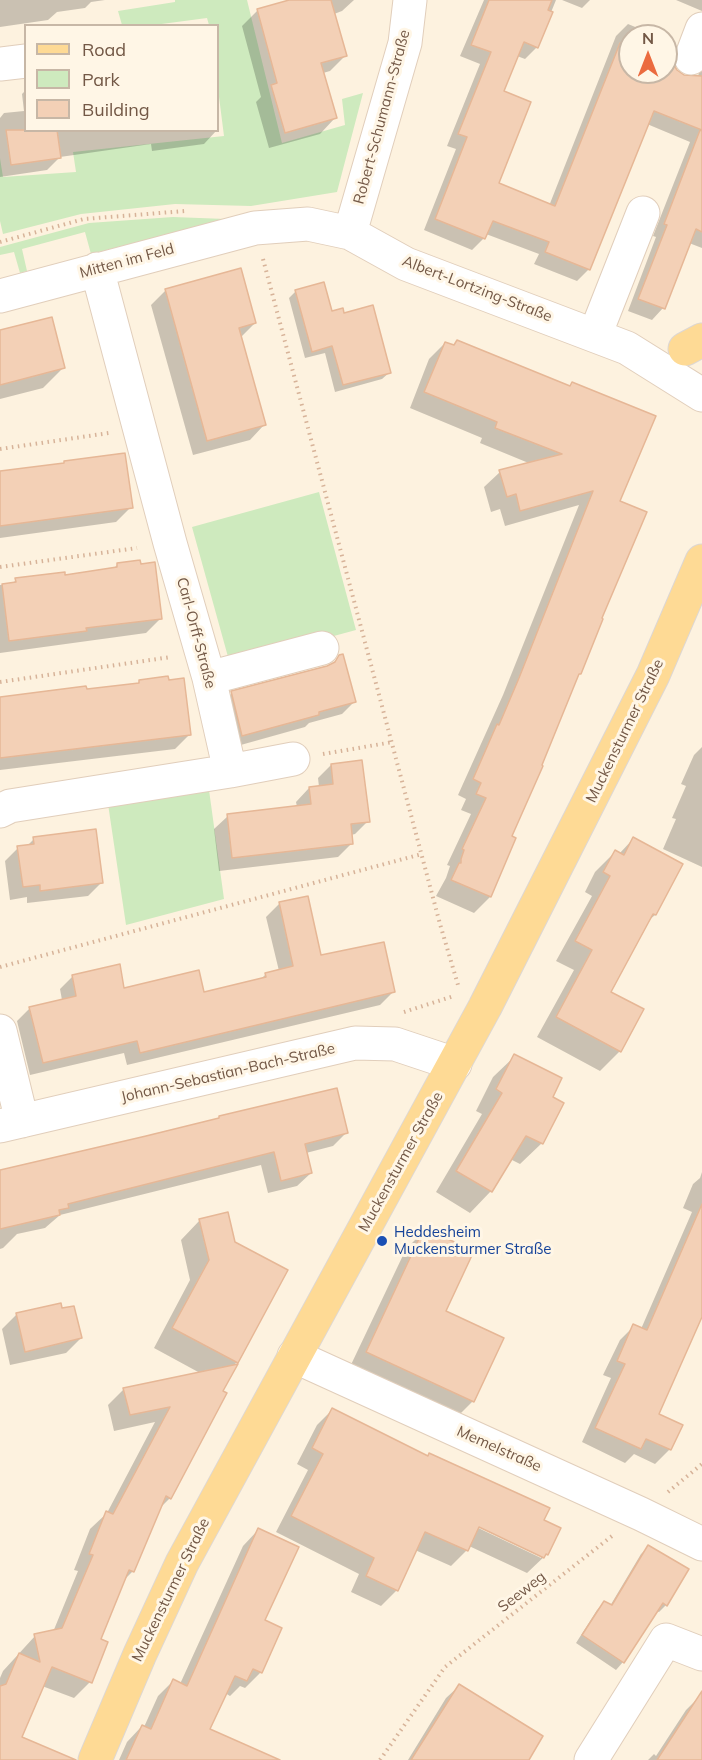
<!DOCTYPE html>
<html>
<head>
<meta charset="utf-8">
<style>
	body { margin:0 }
	#map { position:relative; width:702px; height:1760px; overflow:hidden; background:#fdf2df; font-family:Mulish,sans-serif }
	canvas { display:block }
	.legend { position:absolute; left:24px; top:24px; width:195px; height:108px; box-sizing:border-box; background:#fff6e6; border:2px solid #c7b7a6; margin:0; padding:8px 10px; list-style:none; font-size:18px; color:#735846 }
	.legend li { display:flex; align-items:center; gap:12px; height:30px }
	.legend b { width:30px; border:2px solid #c7b7a6 }
	.north { position:absolute; left:618px; top:24px; width:60px; height:60px; box-sizing:border-box; background:#fff6e6; border:2px solid #c7b7a6; border-radius:50%; rotate:0deg; font-size:16px; font-weight:700; line-height:24px; text-align:center; color:#735846 }
	.north::after { content:''; display:block; margin:auto; width:21px; height:27px; background:#eb6b3f; clip-path:polygon(50% 0,100% 100%,50% 72%,0 100%) }
</style>
</head>
<body>
<div id="map">
<canvas width="702" height="1760"></canvas>
<ul class="legend">
<li><b style="height:8px;background:#feda95"></b>Road</li>
<li><b style="height:16px;background:#ceeabe"></b>Park</li>
<li><b style="height:16px;background:#f3d0b6"></b>Building</li>
</ul>
<div class="north">N</div>
</div>
<script>
const ctx = document.querySelector('canvas').getContext('2d');
ctx.lineJoin = 'round';
function paint(path, color) {
  ctx.fillStyle = color;
  ctx.fill(path, 'evenodd');
}
function poly(rows) {
  const path = new Path2D();
  for (const r of rows) {
    path.moveTo(r[0], r[1]);
    for (let i = 2; i < r.length; i += 2) path.lineTo(r[i], r[i + 1]);
  }
  return path;
}
function stroke(path, color, width, dash) {
  ctx.strokeStyle = color;
  ctx.lineWidth = width;
  ctx.lineCap = dash ? 'butt' : 'round';
  ctx.setLineDash(dash || []);
  ctx.stroke(path);
}
function drawText(font, color, halo, rows, align = 'center') {
  ctx.font = font + ' Mulish,sans-serif';
  ctx.lineWidth = 6;
  ctx.setLineDash([]);
  ctx.textBaseline = 'middle';
  ctx.strokeStyle = halo;
  ctx.fillStyle = color;
  for (const [text, x, y, turn = 0] of rows) {
    ctx.save();
    ctx.translate(x, y);
    ctx.rotate((+turn || 0) * Math.PI / 180);
    ctx.textAlign = isNaN(turn) ? turn : align;
    if (halo) ctx.strokeText(text, 0, 0);
    ctx.fillText(text, 0, 0);
    ctx.restore();
  }
}
paint(poly([
	[175,0,247,0,282,143,345,125,342,99,363,93,337,192,251,206,175,204,81,214,3,234,0,221,0,158,3,177,76,172,73,152,224,136,218,89,218,26,209,25,207,18,154,25,122,25,118,11,175,2],
	[173,217,226,219,91,254,85,232,22,249,27,271,20,273,14,252,0,255,0,247,89,223],
	[319,492,356,630,230,664,192,527],
	[209,790,224,899,126,925,108,804]
]), '#ceeabe');
paint(poly([
	[0,0,105,0,91,2,85,8,57,12,48,20,0,27],
	[294,0,354,0,342,11,334,14,346,55,330,71,323,73,335,118,320,134,269,148,256,102,261,97,242,26,257,11],
	[484,0,556,0,537,47,525,59,517,56,502,92,497,183,549,206,616,36,628,24,657,36,630,36,630,72,666,72,666,40,675,43,672,52,671,62,676,71,683,77,698,76,702,64,702,248,689,243,663,308,652,320,628,311,656,237,653,236,690,142,647,124,589,269,577,281,534,264,539,254,486,234,484,238,472,250,424,230,456,149,447,146,480,64,460,56],
	[562,0,590,0,582,8],
	[676,0,702,0,702,11],
	[26,90,26,130,217,130,204,144,152,151,151,144,60,157,47,170,0,177,0,118,4,113,24,111,22,94],
	[240,270,255,323,240,338,264,425,250,440,193,455,151,305,165,291],
	[296,291,331,313,343,314,390,372,382,379,335,392,325,353,305,358,289,298],
	[0,331,63,368,43,388,0,399],
	[457,342,619,502,577,676,510,837,514,839,490,897,474,913,436,896,446,878,450,866,447,865,471,814,461,810,466,799,458,795,503,695,579,505,505,526,500,509,491,512,484,487,500,472,531,464,480,443,482,438,410,408,429,359,445,343,453,346],
	[0,473,131,507,116,522,0,538],
	[118,564,161,618,146,633,0,653,0,585,12,584,16,580,64,576,113,569],
	[340,656,354,702,342,714,309,723,305,727,230,748,219,705,232,693,330,666],
	[139,682,190,734,175,749,0,770,0,702,136,685],
	[702,747,702,867,663,849,676,819,672,818,686,786,681,784,694,755],
	[331,765,368,821,355,834,351,835,352,843,338,857,219,871,214,829,228,816,297,807,296,802,309,788,319,787,318,778],
	[34,839,102,882,88,896,27,903,27,897,10,900,5,861,18,848,26,847],
	[633,839,655,915,647,922,609,992,620,1051,600,1071,537,1037,574,970,556,961,592,896,585,892,595,872,615,852,619,854],
	[279,904,320,957,393,992,380,1005,127,1065,124,1053,30,1075,17,1021,30,1008,62,1000,60,989,73,976,123,990,203,994,260,980,266,974,279,971,266,917],
	[515,1056,551,1097,542,1143,520,1164,510,1159,491,1191,470,1213,436,1192,482,1114,476,1111,493,1077],
	[346,1133,333,1146,306,1153,311,1173,297,1186,268,1193,261,1165,60,1215,45,1228,17,1234,3,1248,0,1249,0,1172],
	[702,1172,702,1315,657,1415,670,1449,655,1464,634,1454,625,1463,582,1442,611,1378,603,1375,620,1340,634,1326,641,1329,692,1212,683,1208,693,1184,700,1178],
	[200,1220,234,1243,286,1271,237,1362,233,1366,170,1498,159,1509,133,1571,123,1581,99,1640,90,1682,74,1698,42,1686,20,1738,63,1760,0,1760,0,1678,3,1671,35,1636,53,1632,78,1571,74,1570,90,1529,107,1513,155,1422,114,1431,108,1405,124,1389,200,1373,154,1348,190,1280,181,1240],
	[425,1230,444,1312,502,1339,473,1401,454,1420,348,1371,406,1249],
	[60,1304,61,1310,81,1338,66,1353,10,1365,2,1329,16,1315],
	[333,1409,542,1521,547,1554,527,1573,469,1546,467,1550,451,1566,415,1550,397,1590,381,1606,351,1592,359,1574,276,1532,308,1470,297,1464,317,1425],
	[473,1523,541,1555,541,1558,472,1525],
	[258,1530,263,1621,280,1629,260,1673,245,1688,240,1686,230,1696,225,1693,208,1730,244,1760,119,1760,127,1742,142,1726,144,1727,158,1696,173,1681,180,1684,243,1546],
	[648,1547,666,1605,659,1612,656,1611,623,1662,616,1670,576,1643,597,1610,604,1603,610,1606,641,1554],
	[459,1686,527,1760,408,1760,446,1698],
	[699,1697,702,1699,702,1760,648,1760,654,1754,656,1756,686,1710]
]), '#0003');
const building = poly([
	[289,0,331,0,347,56,321,63,337,118,285,133,271,85,277,83,257,9,289,0],
	[489,0,552,0,548,10,553,12,538,48,524,42,504,91,531,102,499,183,555,206,620,43,630,47,630,72,666,72,666,61,674,65,677,70,684,75,702,76,702,130,654,111,590,270,545,252,549,242,493,221,485,239,435,219,467,137,458,134,491,52,471,45,489,0],
	[6,130,57,130,61,158,11,165,6,130],
	[700,130,702,131,702,232,696,229,665,309,638,299,667,225,664,224,700,130],
	[241,268,256,323,239,328,266,425,207,441,165,289,241,268],
	[324,282,332,311,343,308,344,313,373,305,391,373,343,385,332,346,312,352,295,290,324,282],
	[52,317,65,368,0,385,0,330,52,317],
	[457,340,570,386,572,382,656,416,620,501,647,512,602,618,603,619,581,674,579,674,542,765,543,766,512,836,516,838,491,897,451,880,459,863,461,863,461,859,464,850,462,849,486,798,476,794,481,783,473,779,497,724,499,725,519,678,593,491,520,511,516,494,507,497,499,470,562,454,495,428,497,422,424,392,445,342,454,345,457,340],
	[125,453,133,508,0,526,0,471,64,463,64,461,125,453],
	[140,560,141,564,155,562,162,619,86,628,87,631,9,641,2,584,16,582,15,578,65,572,65,575,117,567,117,563,140,560],
	[343,654,356,702,319,712,319,715,242,736,231,691,327,666,335,662,339,655,343,654],
	[168,676,169,680,184,678,191,735,0,758,0,697,86,686,87,689,139,683,139,680,168,676],
	[362,760,370,822,351,824,353,844,232,858,227,814,311,804,309,787,333,784,331,764,362,760],
	[96,829,103,883,40,891,40,885,23,887,17,846,34,844,33,837,96,829],
	[633,837,683,864,656,915,653,914,611,992,644,1009,621,1052,556,1017,592,950,575,941,610,876,603,872,615,850,624,855,633,837],
	[308,896,321,955,384,942,395,992,140,1053,137,1041,43,1063,29,1007,76,996,72,975,120,964,124,988,199,970,204,992,266,977,265,973,293,966,279,902,308,896],
	[514,1054,562,1078,553,1097,564,1103,543,1144,526,1136,492,1192,456,1171,502,1093,496,1089,514,1054],
	[337,1088,348,1133,305,1144,312,1173,281,1181,274,1152,68,1204,69,1208,59,1210,60,1215,0,1229,0,1170,146,1136,219,1118,219,1116,337,1088],
	[702,1204,702,1317,659,1414,683,1425,671,1450,646,1439,641,1449,595,1428,625,1364,617,1361,633,1324,647,1330,702,1204],
	[228,1212,235,1242,288,1270,238,1363,172,1328,209,1260,199,1219,228,1212],
	[424,1228,474,1251,446,1311,504,1338,474,1402,366,1352,424,1228],
	[61,1303,62,1308,74,1306,82,1338,25,1352,16,1313,61,1303],
	[238,1364,223,1391,227,1393,171,1499,166,1496,134,1572,129,1570,101,1639,108,1642,92,1683,52,1667,22,1737,76,1760,0,1760,0,1686,6,1684,19,1653,40,1662,34,1634,62,1628,93,1555,89,1554,106,1511,113,1514,170,1407,130,1415,123,1388,238,1364],
	[332,1408,428,1456,429,1453,550,1508,544,1520,561,1528,548,1555,546,1554,544,1558,479,1527,468,1551,425,1532,398,1591,366,1576,374,1558,291,1516,323,1454,312,1448,332,1408],
	[258,1528,299,1547,265,1620,282,1628,262,1673,253,1669,247,1681,235,1676,210,1729,280,1760,126,1760,142,1725,151,1729,173,1679,187,1686,258,1528],
	[648,1545,689,1569,667,1606,663,1603,624,1663,582,1635,604,1601,612,1605,648,1545],
	[459,1684,543,1736,529,1760,411,1760,459,1684],
	[702,1691,702,1760,657,1760,702,1691]
]);
paint(building, '#f3d0b6');
stroke(building, '#e6b796', 1.5);
const minor = poly([
	[691,58,702,29],
	[0,64,26,61],
	[350,233,405,43,410,0],
	[97,269,170,543,209,678,230,771],
	[0,296,255,228,308,224,350,233,406,264,627,348,702,395],
	[595,335,643,213],
	[209,678,322,648],
	[0,811,10,806,230,771,293,759],
	[0,1031,22,1121],
	[0,1126,355,1043,395,1044,455,1064],
	[294,1356,641,1514,702,1544],
	[591,1760,666,1640,702,1654]
]);
const major = poly([
	[685,349,702,340],
	[95,1760,140,1654,182,1563,485,1007,653,675,702,561]
]);
stroke(minor, '#e1cebb', 35);
stroke(major, '#ddd7d3', 35);
stroke(poly([
	[0,242,84,219,185,211],
	[263,259,440,924,458,985],
	[0,449,109,433],
	[0,567,137,548],
	[0,682,171,657],
	[323,754,393,742],
	[0,967,422,854],
	[404,1012,454,996],
	[668,1492,702,1464],
	[380,1760,445,1667,612,1536]
]), '#d7b399', 4, [1.5, 4.5]);
stroke(minor, '#fff', 33);
stroke(major, '#feda95', 33);
for (const [x, y, r, color] of [
	[382,1241,6,"#1a4fb4"]
]) {
  const dot = new Path2D();
  dot.arc(x, y, r, 0, 2 * Math.PI);
  ctx.fillStyle = color;
  ctx.fill(dot);
  stroke(dot, '#fff6e6', 2);
}
drawText('15px', '#735846', '#fff6e6', [
	["Robert-Schumann-Straße",382,117,-75],
	["Mitten im Feld",127,261,-15],
	["Albert-Lortzing-Straße",477,289,21],
	["Carl-Orff-Straße",196,633,75],
	["Muckensturmer Straße",625,731,-64],
	["Johann-Sebastian-Bach-Straße",228,1073,-13],
	["Muckensturmer Straße",401,1162,-61],
	["Memelstraße",499,1449,24],
	["Muckensturmer Straße",171,1590,-64],
	["Seeweg",522,1592,-38]
]);
drawText('15px', '#164399', '#fff6e6', [
	["Heddesheim",394,1232],
	["Muckensturmer Straße",394,1249]
], 'left');
</script>
</body>
</html>
